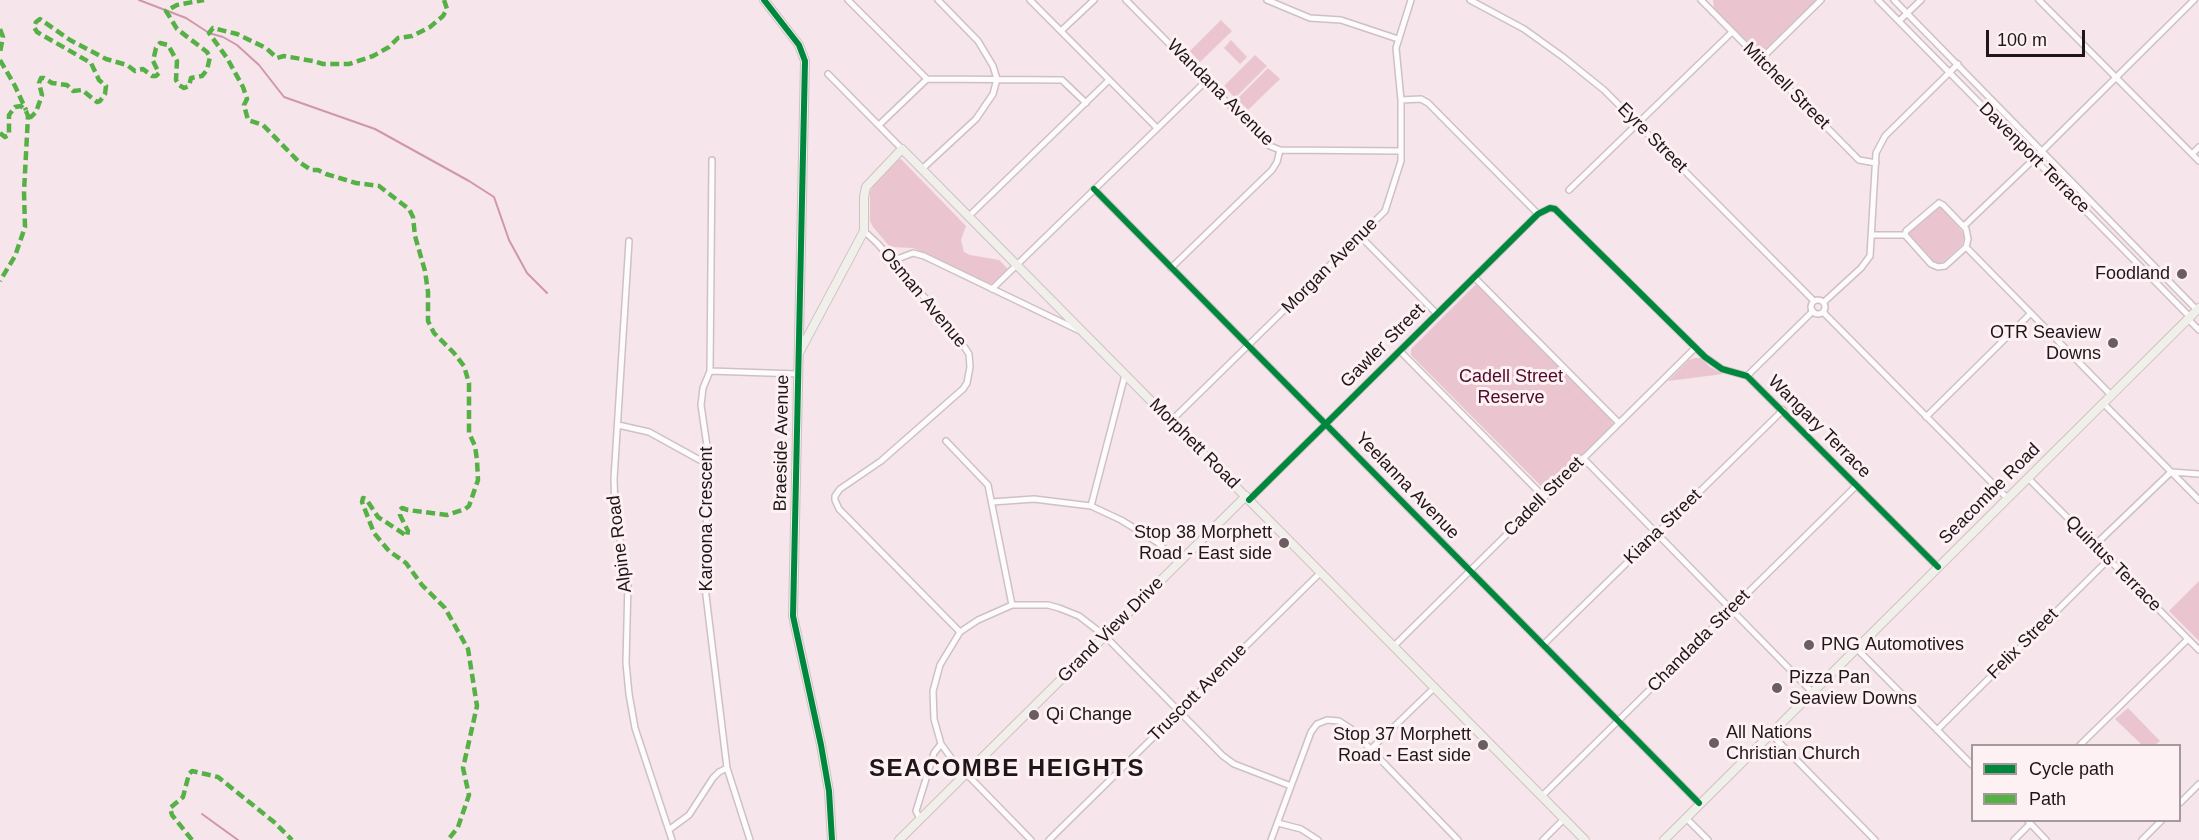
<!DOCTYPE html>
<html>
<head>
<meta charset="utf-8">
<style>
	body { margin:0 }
	#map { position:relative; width:2199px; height:840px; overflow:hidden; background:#f6e5ea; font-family:Helvetica,sans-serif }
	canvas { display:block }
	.legend { position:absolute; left:1971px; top:744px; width:210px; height:78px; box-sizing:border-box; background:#fdf1f4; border:2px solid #a5999c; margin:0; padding:8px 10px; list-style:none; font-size:18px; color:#201619 }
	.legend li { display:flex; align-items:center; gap:12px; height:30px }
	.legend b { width:30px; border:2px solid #a5999c }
	.scale { position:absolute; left:1986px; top:30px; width:99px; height:27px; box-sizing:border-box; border:3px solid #201619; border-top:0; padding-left:8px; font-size:18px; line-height:21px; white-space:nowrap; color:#201619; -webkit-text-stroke:4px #fdf1f4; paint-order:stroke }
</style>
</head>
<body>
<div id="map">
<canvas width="2199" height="840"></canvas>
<ul class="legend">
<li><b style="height:8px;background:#00873e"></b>Cycle path</li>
<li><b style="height:8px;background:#55b145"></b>Path</li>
</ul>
<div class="scale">100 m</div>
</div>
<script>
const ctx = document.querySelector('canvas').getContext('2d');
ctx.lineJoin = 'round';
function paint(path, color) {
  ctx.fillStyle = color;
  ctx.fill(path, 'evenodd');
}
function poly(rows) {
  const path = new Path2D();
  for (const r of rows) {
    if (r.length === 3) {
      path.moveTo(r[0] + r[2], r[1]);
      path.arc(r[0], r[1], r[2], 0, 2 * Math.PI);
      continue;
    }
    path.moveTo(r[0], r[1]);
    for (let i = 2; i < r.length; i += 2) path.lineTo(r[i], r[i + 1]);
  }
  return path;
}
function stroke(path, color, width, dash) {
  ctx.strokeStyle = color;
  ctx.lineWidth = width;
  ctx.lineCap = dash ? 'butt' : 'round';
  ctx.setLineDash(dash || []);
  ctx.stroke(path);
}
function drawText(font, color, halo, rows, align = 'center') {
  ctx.font = font + ' Helvetica,sans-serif';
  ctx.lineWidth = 6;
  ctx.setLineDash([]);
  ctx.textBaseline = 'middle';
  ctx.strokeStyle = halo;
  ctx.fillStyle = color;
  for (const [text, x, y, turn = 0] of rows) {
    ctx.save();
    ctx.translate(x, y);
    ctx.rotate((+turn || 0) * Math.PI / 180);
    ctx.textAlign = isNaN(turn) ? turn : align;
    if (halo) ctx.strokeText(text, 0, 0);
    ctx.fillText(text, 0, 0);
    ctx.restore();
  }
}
paint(poly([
	[1713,0,1816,0,1766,49,1761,52,1754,48,1714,8],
	[1221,20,1232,31,1200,62,1190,51],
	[1231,40,1247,57,1240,64,1224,48],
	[1255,55,1267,66,1235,98,1224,86],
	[1268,68,1280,79,1248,110,1237,99],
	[901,159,966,226,961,240,964,252,970,255,999,260,1007,268,1007,271,995,282,991,284,913,248,890,247,873,227,870,221,870,192,874,184,897,160],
	[1939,207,1943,209,1965,235,1962,245,1943,262,1938,264,1933,262,1908,234,1935,208],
	[1475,285,1479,285,1612,419,1613,425,1547,489,1543,488,1411,355,1411,349],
	[1695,358,1701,358,1710,367,1723,374,1668,381,1689,360],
	[2199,581,2199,641,2169,611],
	[2128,708,2160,741,2155,745,2142,745,2115,719]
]), '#eac5d0');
stroke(poly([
	[139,0,186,18,209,33,223,37,237,45,259,65,284,97,375,129,469,181,494,197,509,240,527,273,547,293],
	[202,814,238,840]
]), '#d097aa', 2);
const street = poly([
	[848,0,927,79],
	[1030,0,1157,128],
	[1126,0,1270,146,1280,150,1401,151],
	[1267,0,1310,18,1341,20,1398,39],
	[1470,0,1524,29,1563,57,1604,90,1814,301],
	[1701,0,1859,160,1876,163],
	[1878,0,2190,317],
	[1894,0,2197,310],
	[2039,0,2199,161],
	[1899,21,1921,0],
	[1061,31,1094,0],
	[1760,60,1821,0],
	[828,74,902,149],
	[927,79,1062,80,1086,103],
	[1401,100,1421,99,1428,103,1538,214],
	[879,125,927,79],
	[2192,154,2199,147],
	[712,160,710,371,703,388,701,405,708,453,705,587,727,768,750,840],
	[922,169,976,119,993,94,997,79,993,66,978,41,938,0],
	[1094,189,1699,803],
	[1569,190,1732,32],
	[1939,203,1943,205,1966,229,1968,239,1966,247,1945,266,1938,267,1931,264,1905,235,1906,231,1939,203],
	[969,216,1109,80],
	[1964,226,2034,159,2194,0],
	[864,231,877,243,953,330,969,354,970,367,967,383,963,389,881,461,840,489,835,496,835,500,839,509,960,632],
	[1872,235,1905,235],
	[1360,236,1437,314],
	[629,241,614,479,615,512,628,583,626,663,629,694,635,728,672,840],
	[1966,247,2111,395],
	[892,261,913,253,924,256,1078,330],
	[1171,268,1272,170,1277,162,1280,150],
	[1474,277,1619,423],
	[992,289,1207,80],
	[1818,307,7],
	[1824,302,1861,268,1870,256,1876,153,1885,136,1958,64],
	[1823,312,2007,498],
	[2188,319,2199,330],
	[1400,351,1544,497],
	[710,371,798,374],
	[1747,376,1813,311],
	[2103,403,2199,500],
	[1926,417,2030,314],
	[1171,421,1385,211,1401,161,1401,100,1396,48,1411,0],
	[618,425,649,432,707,464],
	[946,441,988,485,1012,605],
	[1583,458,1812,692],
	[2028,478,2199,650],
	[1249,500,1538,214,1550,208,1555,209,1705,357,1722,369,1747,376,1938,567],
	[992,502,1034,499,1091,506,1121,520,1157,542,1178,562],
	[1091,506,1125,375],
	[2095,545,2171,472,2199,474],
	[1543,645,1783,410],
	[1394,646,1695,348],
	[1856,648,1972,765],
	[1937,730,2109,559],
	[1770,733,1875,840],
	[2079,746,2188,639],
	[1371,749,1435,687],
	[1542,796,1856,486],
	[2180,803,2199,784],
	[1686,818,1708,840],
	[920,819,916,811,934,753,941,744],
	[2027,820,2046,840],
	[1278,823,1301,829,1318,840],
	[670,829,689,815,713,778,719,772,727,768],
	[1031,840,952,759,941,744,934,719,933,691,940,665,960,632,978,620,1012,605,1048,605,1059,608,1079,616,1105,636,1223,756,1234,764,1291,786],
	[1049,840,1321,572],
	[1271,840,1311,732,1317,724,1327,720,1339,721,1350,728,1458,840],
	[1543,840,1564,819],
	[2014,840,2030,824],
	[2142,840,2162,820]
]);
const secondary = poly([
	[764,0,799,45,805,61,793,616,821,745,829,791,832,840],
	[799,353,864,231,864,197,866,187,902,149,1585,840],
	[899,840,1246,496],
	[1664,840,2199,308]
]);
stroke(street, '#cec1c5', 8);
stroke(secondary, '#cec1c5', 10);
stroke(street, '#fefbfc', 5);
stroke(secondary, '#f0efea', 8);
stroke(poly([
	[444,0,447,9,443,16,430,27,412,36,398,38,389,47,373,56,349,64,323,64,313,61,284,56,277,58,266,48,237,34,213,28,209,33,227,58,243,87,247,99,244,105,248,120,263,125,299,162,311,170,318,170,326,174,356,183,379,186,409,209,413,217,415,236,425,271,428,292,428,321,434,333,454,353,464,366,469,383,469,433,475,446,477,460,478,480,469,506,465,509,447,515,408,510,402,508,400,510,400,515,408,531,407,536,378,517,366,499,363,498,362,502,374,533,389,551,406,563,422,585,445,608,468,649,477,706,463,768,469,795,458,827,448,840],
	[0,29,3,37,0,52],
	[0,60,15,86,26,110],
	[28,116,31,117,36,112,42,95,39,83,41,78,44,78,52,83,67,85,73,91,82,90,97,102,100,101,105,94,106,86,99,80,91,63,37,32,34,27,36,22,40,19,70,40,106,59,127,65,135,71,143,69,152,76,156,76,159,73,153,61,156,48,160,43,168,45,177,61,176,80,179,85,184,88,189,86,191,78,202,76,207,70,210,57,207,52,177,29,166,11,177,5,204,0],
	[0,133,5,137,9,135,9,115,15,107,21,106,26,111,28,116,24,192,25,227,15,256,0,281],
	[192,840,172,815,170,808,183,797,189,774,192,771,218,777,274,822,292,840]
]), '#55b145', 4.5, [9, 4.5]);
stroke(poly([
	[764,0,799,45,805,61,793,616,821,745,829,791,832,840],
	[1094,189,1699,803],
	[1249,500,1538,214,1550,208,1555,209,1705,357,1722,369,1747,376,1938,567]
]), '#00873e', 6);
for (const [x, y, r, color] of [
	[2182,274,6,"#6b5e62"],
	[2113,343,6,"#6b5e62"],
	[1284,543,6,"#6b5e62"],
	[1809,645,6,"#6b5e62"],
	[1777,688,6,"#6b5e62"],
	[1034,715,6,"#6b5e62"],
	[1714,743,6,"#6b5e62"],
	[1483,745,6,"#6b5e62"]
]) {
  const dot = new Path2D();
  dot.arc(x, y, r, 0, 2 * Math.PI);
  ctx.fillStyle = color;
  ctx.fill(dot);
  stroke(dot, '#fdf1f4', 2);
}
drawText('18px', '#201619', '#fdf1f4', [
	["Mitchell Street",1786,86,45],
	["Wandana Avenue",1220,93,45],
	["Eyre Street",1652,138,45],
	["Davenport Terrace",2034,158,45],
	["Morgan Avenue",1330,266,-45],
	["Osman Avenue",923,298,50],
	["Gawler Street",1383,346,-45],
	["Wangary Terrace",1819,427,45],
	["Braeside Avenue",782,443,-89],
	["Morphett Road",1194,444,45],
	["Yeelanna Avenue",1407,486,46],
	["Seacombe Road",1990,494,-45],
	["Cadell Street",1544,497,-45],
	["Karoona Crescent",707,519,-90],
	["Kiana Street",1663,527,-44],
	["Alpine Road",620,544,-97],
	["Quintus Terrace",2113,564,45],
	["Grand View Drive",1111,630,-45],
	["Chandada Street",1699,641,-45],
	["Felix Street",2023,644,-45],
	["Truscott Avenue",1198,693,-45]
]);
drawText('18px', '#201619', '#fdf1f4', [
	["Foodland",2170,274],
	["OTR Seaview",2101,333],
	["Downs",2101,354],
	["Stop 38 Morphett",1272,533],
	["Road - East side",1272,554],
	["PNG Automotives",1821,645,"left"],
	["Pizza Pan",1789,678,"left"],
	["Seaview Downs",1789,699,"left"],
	["Qi Change",1046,715,"left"],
	["All Nations",1726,733,"left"],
	["Christian Church",1726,754,"left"],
	["Stop 37 Morphett",1471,735],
	["Road - East side",1471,756]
], 'right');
drawText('18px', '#4f0c2a', '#fdf1f4', [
	["Cadell Street",1511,377],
	["Reserve",1511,398]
]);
ctx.letterSpacing = '1.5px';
drawText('bold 24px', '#201619', '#fdf1f4', [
	["SEACOMBE HEIGHTS",1007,769]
]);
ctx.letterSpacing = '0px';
</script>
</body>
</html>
